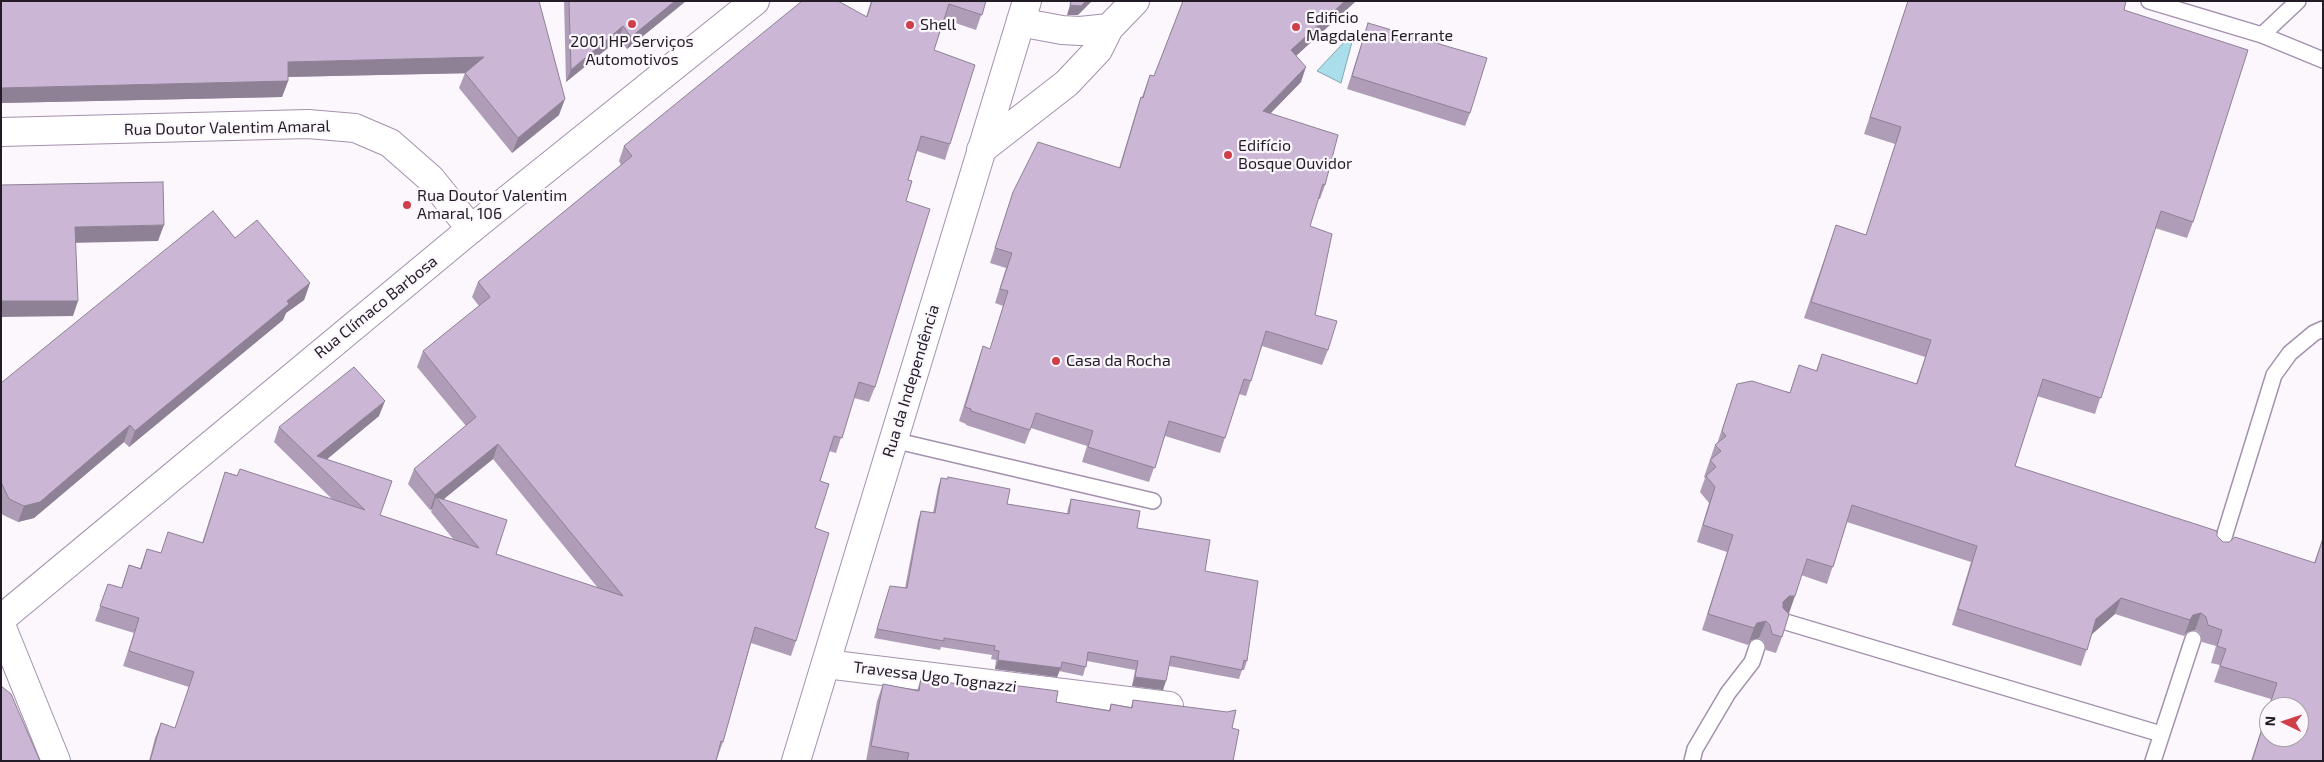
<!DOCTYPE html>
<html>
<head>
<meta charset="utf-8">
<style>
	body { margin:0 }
	#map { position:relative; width:2324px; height:762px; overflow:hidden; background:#fbf7fd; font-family:"Exo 2",sans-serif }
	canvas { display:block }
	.frame { position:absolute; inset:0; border:2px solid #231c27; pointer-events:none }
	.north { position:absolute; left:2259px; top:697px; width:50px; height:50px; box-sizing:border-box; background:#fbf7fd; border:1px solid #a59fa7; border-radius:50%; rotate:274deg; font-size:14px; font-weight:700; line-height:20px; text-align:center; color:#231c27 }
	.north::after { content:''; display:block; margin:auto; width:18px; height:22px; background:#cf3f4a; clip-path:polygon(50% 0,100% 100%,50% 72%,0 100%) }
</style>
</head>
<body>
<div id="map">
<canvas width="2324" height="762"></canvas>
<div class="frame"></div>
<div class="north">N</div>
</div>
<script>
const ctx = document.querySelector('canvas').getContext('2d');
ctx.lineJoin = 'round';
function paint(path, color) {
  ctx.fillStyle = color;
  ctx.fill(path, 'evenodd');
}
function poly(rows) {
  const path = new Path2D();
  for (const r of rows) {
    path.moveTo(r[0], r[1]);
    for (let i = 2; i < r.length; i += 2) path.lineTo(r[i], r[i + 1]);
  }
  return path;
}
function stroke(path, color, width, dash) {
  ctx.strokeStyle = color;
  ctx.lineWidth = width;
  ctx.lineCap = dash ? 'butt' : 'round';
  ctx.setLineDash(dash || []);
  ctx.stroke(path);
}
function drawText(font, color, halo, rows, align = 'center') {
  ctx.font = font + ' "Exo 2",sans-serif';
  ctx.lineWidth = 4.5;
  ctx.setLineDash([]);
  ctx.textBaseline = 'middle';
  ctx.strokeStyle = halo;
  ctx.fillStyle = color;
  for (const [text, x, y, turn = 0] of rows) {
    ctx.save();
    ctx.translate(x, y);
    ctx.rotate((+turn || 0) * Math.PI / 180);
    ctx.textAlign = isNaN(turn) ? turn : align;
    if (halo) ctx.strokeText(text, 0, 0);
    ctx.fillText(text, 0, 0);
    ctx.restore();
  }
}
const water = poly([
	[1348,38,1352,42,1341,83,1317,71,1348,38]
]);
paint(water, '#a9deea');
stroke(water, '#81a4b0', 1);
const lane = poly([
	[2149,1,2262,35,2298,1],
	[2262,35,2323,60],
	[893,440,1153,501],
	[2220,550,2274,375,2290,353,2314,333,2323,329],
	[1786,622,2161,734],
	[1692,761,1695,749,1728,693,1752,662,1757,647],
	[2153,761,2193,639]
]);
const street = poly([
	[1,132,308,124,355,128,390,143,431,179,471,229],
	[1,625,56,761],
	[826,664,1169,706]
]);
const secondary = poly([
	[1021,20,1035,25,1062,30,1080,31,1109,28],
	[981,150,1067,83,1098,50,1109,28,1135,1],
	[1,619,471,229,755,1],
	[796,761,1027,1]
]);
stroke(lane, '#a491ae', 18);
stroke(street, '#a491ae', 30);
stroke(secondary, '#a491ae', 30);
stroke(lane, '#fff', 15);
stroke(street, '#fff', 28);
stroke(secondary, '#fff', 28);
paint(poly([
	[1,1,539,1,559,115,512,153,459,88,465,73,288,77,288,81,282,97,1,103],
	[564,1,686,1,627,49,619,39,566,82],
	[871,1,986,1,976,30,944,19,934,50,950,144,945,160,917,151,908,180,906,201,875,387,869,402,854,398,836,453,829,451,820,481,815,528,796,641,791,656,751,643,723,742,716,761,149,761,155,738,161,723,175,728,189,687,123,666,134,633,95,621,108,584,121,588,129,565,140,568,147,549,161,553,202,543,225,472,333,500,274,442,279,427,379,416,326,459,380,515,454,540,431,512,432,509,430,510,408,484,414,469,466,426,417,367,423,351,479,306,472,297,478,282,621,165,619,161,624,146,866,17],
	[493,459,598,588,496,554,444,499],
	[1183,1,1356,1,1296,56,1301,82,1270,114,1325,185,1320,199,1318,199,1310,226,1315,315,1328,350,1322,365,1262,346,1246,396,1239,394,1220,453,1165,436,1149,482,1082,462,1087,446,1031,428,1025,444,966,425,966,424,959,421,978,361,983,346,990,349,1003,306,995,303,1006,268,990,263,1013,192,1119,168,1136,112,1141,97,1142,97,1150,75,1154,76],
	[1908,1,2126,1,2124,10,2193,222,2187,238,2155,228,2095,414,2037,396,2015,466,2217,536,2223,542,2314,563,2323,538,2323,761,2251,761,2271,699,2214,682,2220,665,2211,663,2216,646,2202,642,2200,633,2195,630,2187,632,2184,636,2115,614,2092,634,2081,666,1952,625,1971,562,1847,522,1827,584,1801,575,1789,613,1788,613,1782,637,1776,653,1766,650,1764,641,1759,638,1751,640,1748,645,1702,630,1727,552,1697,542,1709,503,1700,492,1705,478,1704,477,1715,445,1717,444,1737,384,1790,392,1799,365,1816,371,1822,354,1916,384,1925,357,1804,318,1836,225,1866,235,1895,144,1864,134],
	[1368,23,1470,113,1465,126,1347,89],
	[235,238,310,283,304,300,286,313,283,320,129,447,124,442,34,518,18,522,3,515,1,512,1,383],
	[941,478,1007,504,1067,514,1068,508,1071,499,1137,528,1205,571,1247,661,1244,670,1242,670,1239,679,1169,666,1163,690,1132,686,1135,670,1087,661,1083,676,1059,671,1057,677,995,669,996,660,991,659,992,655,941,647,940,650,874,638,890,586,905,588,918,520,921,511,933,513,938,487],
	[921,678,993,690,996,683,1056,702,1109,710,1111,704,1131,707,1133,700,1232,728,1233,761,866,761,877,701,883,684,917,691]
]), '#af9db7');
paint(poly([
	[675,1,686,1,627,49,631,37],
	[1086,1,1092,1,1078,15,1067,15,1070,5],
	[1345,1,1356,1,1286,65,1291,50],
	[623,26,619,39,566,82,571,70],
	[484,57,479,73,282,77,288,62],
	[1306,67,1301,82,1258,126,1263,111],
	[288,81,282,97,1,103,1,88],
	[565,99,559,115,512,153,518,138],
	[164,225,158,241,69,243,75,227],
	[310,283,304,300,286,313,283,320,129,447,135,431,287,301],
	[1,301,78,301,73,316,1,317],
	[385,401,379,416,319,466,317,456],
	[130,425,124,442,34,518,18,522,24,506],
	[498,444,493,459,440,502,436,497,432,509,430,510,435,495],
	[1789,596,1795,596,1789,613,1783,613,1783,602],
	[2121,598,2115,614,2090,636,2096,619],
	[2201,613,2195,630,2187,632,2184,636,2190,620,2193,615],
	[1766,621,1759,638,1751,640,1748,645,1754,628,1757,623],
	[998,660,1061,668,1057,677,995,669],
	[1135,677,1166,681,1163,690,1132,686]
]), '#8e8095');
const building = poly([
	[1,1,539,1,565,99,518,138,465,73,484,57,288,62,288,81,1,88,1,1],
	[569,1,675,1,631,37,623,26,571,70,569,1],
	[802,1,838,1,867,17,872,1,986,1,982,15,949,4,934,50,975,65,950,144,921,136,908,180,912,181,906,201,930,209,875,387,859,382,842,438,834,436,820,481,829,484,815,528,829,533,796,641,755,627,723,742,721,741,716,761,150,761,161,723,175,728,194,672,129,651,139,618,100,606,108,584,122,588,129,565,141,569,147,549,161,553,168,532,203,543,225,472,237,476,240,469,365,510,279,427,354,367,385,401,317,456,392,481,380,515,479,548,436,497,507,520,496,554,623,596,498,444,435,495,414,469,476,417,423,351,490,297,478,282,632,156,624,146,802,1],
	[1071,1,1086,1,1081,6,1070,5,1071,1],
	[1183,1,1345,1,1291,50,1306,67,1263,111,1338,135,1325,185,1323,184,1310,226,1332,234,1315,315,1337,321,1328,350,1266,331,1251,381,1244,379,1225,438,1169,421,1155,468,1088,447,1093,431,1036,413,1030,430,971,411,971,409,965,407,983,346,990,349,1008,291,1000,289,1012,253,995,248,1013,192,1038,142,1120,168,1141,97,1143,98,1150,75,1154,76,1183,1],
	[1908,1,2126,1,2124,10,2248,50,2193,222,2161,211,2101,398,2043,379,2015,466,2217,531,2217,536,2223,542,2229,542,2235,537,2315,563,2323,538,2323,761,2252,761,2269,707,2269,737,2299,737,2299,707,2269,707,2277,683,2220,666,2226,649,2217,646,2222,630,2208,625,2206,617,2201,613,2193,615,2190,620,2121,598,2096,619,2087,650,1958,609,1977,546,1852,505,1833,567,1807,559,1795,596,1789,596,1783,602,1783,608,1789,614,1782,637,1772,634,1770,625,1766,621,1757,623,1754,628,1708,614,1733,535,1703,525,1715,487,1706,476,1716,467,1710,460,1721,451,1715,445,1726,436,1722,431,1737,384,1752,381,1790,393,1799,365,1817,371,1822,354,1917,384,1931,340,1811,302,1836,225,1866,235,1901,127,1870,117,1908,1],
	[1368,23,1487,58,1470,113,1352,76,1368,23],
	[163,182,164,225,75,227,78,301,1,301,1,185,163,182],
	[213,211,235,238,257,220,310,283,287,301,289,304,135,431,130,425,40,502,24,506,9,499,1,482,1,383,213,211],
	[948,477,1010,489,1007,504,1069,514,1071,499,1140,511,1137,528,1210,540,1205,571,1258,581,1247,661,1244,660,1242,670,1171,656,1166,681,1135,677,1138,661,1088,652,1086,667,1062,662,1061,668,998,660,999,651,994,650,995,646,944,638,944,641,877,629,890,586,907,588,921,511,935,513,941,478,948,479,948,477],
	[921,678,995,690,996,683,1058,691,1056,702,1110,711,1111,704,1132,708,1133,700,1227,712,1236,710,1232,728,1239,730,1233,761,907,761,909,753,871,746,883,684,919,691,921,678],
	[1,686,11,694,40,761,1,761,1,686]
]);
paint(building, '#cbb7d5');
stroke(building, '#8e8095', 1);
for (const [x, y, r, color] of [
	[632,24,5,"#cf3f4a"],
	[910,25,5,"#cf3f4a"],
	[1296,27,5,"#cf3f4a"],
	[1228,155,5,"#cf3f4a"],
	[407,205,5,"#cf3f4a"],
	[1056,361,5,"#cf3f4a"]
]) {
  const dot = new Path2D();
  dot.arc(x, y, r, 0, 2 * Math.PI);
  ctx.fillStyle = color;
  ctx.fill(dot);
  stroke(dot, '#fbf7fd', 2);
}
drawText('16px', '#231c27', '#fbf7fd', [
	["Edificio",1306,18],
	["Magdalena Ferrante",1306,36],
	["Shell",920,25],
	["2001 HP Serviços",632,42,"center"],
	["Automotivos",632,60,"center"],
	["Edifício",1238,146],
	["Bosque Ouvidor",1238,164],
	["Rua Doutor Valentim",417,196],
	["Amaral, 106",417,214],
	["Casa da Rocha",1066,361]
], 'left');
drawText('16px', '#231c27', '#fbf7fd', [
	["Rua Doutor Valentim Amaral",227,128,-1],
	["Rua Clímaco Barbosa",376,307,-39],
	["Rua da Independência",911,381,-73],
	["Travessa Ugo Tognazzi",935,677,7]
]);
</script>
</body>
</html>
